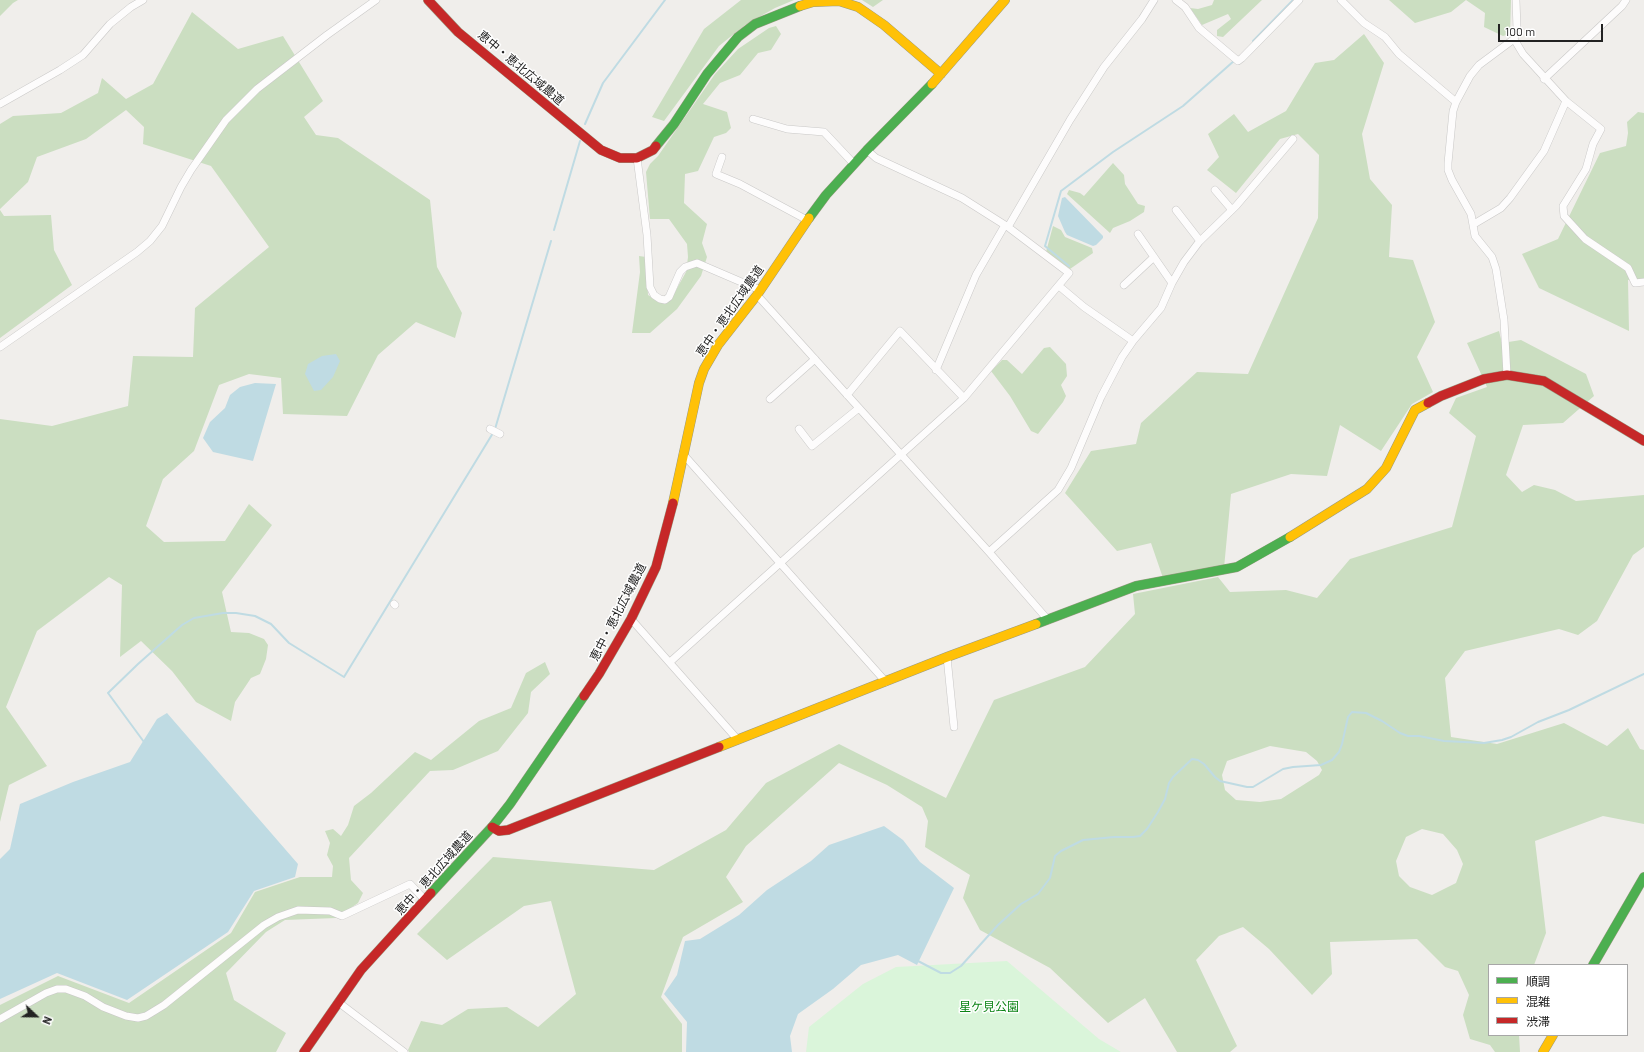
<!DOCTYPE html>
<html>
<head>
<meta charset="utf-8">
<style>
	body { margin:0 }
	#map { position:relative; width:1644px; height:1052px; overflow:hidden; background:#f0eeeb; font-family:Barlow,"Noto Sans JP",sans-serif }
	canvas { display:block }
	.legend { position:absolute; left:1488px; top:964px; width:140px; height:72px; box-sizing:border-box; background:#fff; border:1px solid #a7a7a7; margin:0; padding:5px 7px; list-style:none; font-size:12px; color:#222 }
	.legend li { display:flex; align-items:center; gap:8px; height:20px }
	.legend b { width:20px; border:1px solid #a7a7a7 }
	.north { position:absolute; left:16px; top:996px; width:40px; height:40px; -webkit-text-stroke:3px #fff; paint-order:stroke; rotate:112deg; font-size:11px; font-weight:700; line-height:16px; text-align:center; color:#222 }
	.north::after { content:''; display:block; margin:auto; width:14px; height:18px; background:#222; clip-path:polygon(50% 0,100% 100%,50% 72%,0 100%) }
	.scale { position:absolute; left:1498px; top:24px; width:105px; height:18px; box-sizing:border-box; border:2px solid #222; border-top:0; padding-left:5px; font-size:12px; line-height:14px; white-space:nowrap; color:#222; -webkit-text-stroke:3px #fff; paint-order:stroke }
</style>
</head>
<body>
<div id="map">
<canvas width="1644" height="1052"></canvas>
<ul class="legend">
<li><b style="height:5px;background:#4caf50"></b>順調</li>
<li><b style="height:5px;background:#ffc107"></b>混雑</li>
<li><b style="height:5px;background:#c62828"></b>渋滞</li>
</ul>
<div class="north">N</div>
<div class="scale">100 m</div>
</div>
<script>
const ctx = document.querySelector('canvas').getContext('2d');
ctx.lineJoin = 'round';
function paint(path, color) {
  ctx.fillStyle = color;
  ctx.fill(path, 'evenodd');
}
function poly(rows) {
  const path = new Path2D();
  for (const r of rows) {
    path.moveTo(r[0], r[1]);
    for (let i = 2; i < r.length; i += 2) path.lineTo(r[i], r[i + 1]);
  }
  return path;
}
function stroke(path, color, width, dash) {
  ctx.strokeStyle = color;
  ctx.lineWidth = width;
  ctx.lineCap = dash ? 'butt' : 'round';
  ctx.setLineDash(dash || []);
  ctx.stroke(path);
}
function drawText(font, color, halo, rows, align = 'center') {
  ctx.font = font + ' Barlow,"Noto Sans JP",sans-serif';
  ctx.lineWidth = 3;
  ctx.setLineDash([]);
  ctx.textBaseline = 'middle';
  ctx.strokeStyle = halo;
  ctx.fillStyle = color;
  for (const [text, x, y, turn = 0] of rows) {
    ctx.save();
    ctx.translate(x, y);
    ctx.rotate((+turn || 0) * Math.PI / 180);
    ctx.textAlign = isNaN(turn) ? turn : align;
    if (halo) ctx.strokeText(text, 0, 0);
    ctx.fillText(text, 0, 0);
    ctx.restore();
  }
}
paint(poly([
	[0,0,18,0,13,3,0,16],
	[741,0,794,0,775,8,745,25,719,46,664,121,652,117,704,29],
	[862,0,883,0,873,7],
	[1214,0,1262,0,1223,37,1217,36,1217,30,1231,19,1228,14,1202,25,1190,8,1198,9,1212,5],
	[1389,0,1511,0,1510,34,1503,36,1484,27,1485,13,1466,0,1451,12,1415,23],
	[192,12,238,49,283,36,323,101,304,117,316,135,338,138,430,200,437,267,462,313,455,338,416,322,378,355,347,416,283,414,281,378,249,374,219,385,194,451,163,479,146,526,164,542,225,541,249,504,272,525,222,592,231,632,249,633,264,639,268,645,266,659,260,674,251,678,235,702,231,721,196,702,172,671,141,641,120,657,122,585,109,577,37,631,6,707,47,766,9,785,0,822,0,419,52,426,128,406,133,356,193,357,195,308,269,247,211,166,143,144,144,127,126,110,86,139,37,157,28,182,0,209,0,124,13,116,61,113,98,93,102,78,126,99,153,84],
	[776,26,781,34,771,50,758,53,740,75,720,83,703,104,727,112,731,128,726,133,714,137,698,171,685,174,684,203,707,224,702,243,707,257,701,276,677,309,650,333,632,333,640,272,639,256,646,257,648,295,661,303,671,299,686,272,688,257,687,244,669,219,650,219,646,172,650,164,658,156,715,74,738,49,769,28],
	[1364,34,1384,63,1362,134,1370,179,1392,205,1389,257,1413,260,1435,322,1417,357,1433,392,1412,404,1381,451,1340,425,1327,476,1291,474,1231,494,1224,568,1163,578,1151,543,1117,551,1065,493,1091,451,1136,444,1141,423,1197,372,1248,374,1318,218,1319,155,1298,134,1280,139,1236,193,1207,170,1219,157,1208,134,1234,114,1248,132,1286,111,1315,63,1334,60],
	[1638,112,1644,113,1644,279,1628,280,1629,331,1539,288,1522,254,1558,239,1600,153,1626,146,1628,133,1627,122],
	[1113,163,1124,175,1125,184,1138,204,1145,206,1144,212,1130,221,1113,228,1110,233,1067,194,1069,190,1080,193,1084,196],
	[0,210,4,216,51,215,54,250,72,285,0,338],
	[1053,226,1061,230,1065,237,1092,248,1093,253,1070,269,1046,252],
	[1499,331,1502,343,1521,340,1586,374,1594,396,1563,423,1523,425,1506,475,1522,492,1534,485,1555,490,1576,501,1644,495,1644,547,1633,555,1597,621,1578,635,1559,629,1465,651,1445,678,1451,737,1497,744,1564,723,1607,746,1628,728,1640,749,1644,750,1644,824,1603,816,1535,841,1546,933,1534,965,1489,965,1489,1035,1519,1035,1520,1052,1495,1052,1490,1045,1470,1039,1463,1015,1469,995,1458,971,1445,967,1417,939,1330,942,1332,974,1312,995,1269,949,1243,927,1219,936,1196,960,1237,1046,1230,1052,1177,1052,1145,998,1108,1023,1050,968,980,930,963,898,970,875,925,847,928,821,922,807,887,785,839,763,746,846,726,877,743,902,683,937,661,997,682,1024,682,1052,409,1052,408,1050,421,1021,442,1025,468,1009,507,1007,538,1027,576,994,551,901,524,906,447,960,417,934,493,857,654,870,726,830,766,783,839,744,946,798,994,700,1085,667,1135,614,1133,594,1218,577,1230,592,1286,590,1317,598,1350,559,1452,527,1476,436,1449,413,1456,398,1487,387,1467,343],
	[1270,746,1306,752,1317,761,1322,770,1319,775,1281,799,1260,802,1236,800,1225,790,1222,775,1227,761],
	[1422,829,1443,834,1457,850,1463,864,1456,883,1432,895,1410,887,1399,876,1396,861,1406,837],
	[1050,347,1066,364,1067,376,1061,385,1066,396,1063,402,1038,434,1031,431,1010,396,991,371,1002,360,1007,360,1022,374,1044,348],
	[545,662,550,674,531,692,528,713,498,751,453,770,430,771,349,858,351,880,363,893,358,903,336,918,285,920,266,932,226,973,234,1000,286,1033,276,1052,0,1052,0,1005,58,976,129,1003,231,933,255,892,300,877,332,877,333,866,327,855,330,843,325,831,333,829,341,836,348,825,354,806,371,793,415,752,431,760,479,721,511,708,526,673]
]), '#cbdec1');
paint(poly([
	[1007,961,1099,1039,1121,1052,806,1052,809,1027,863,984,896,967]
]), '#daf5da');
paint(poly([
	[1065,197,1103,236,1103,238,1096,245,1093,246,1067,235,1065,232,1058,216,1062,198],
	[336,354,340,361,333,377,321,390,314,391,305,374,308,364,322,356],
	[255,383,276,384,253,461,213,452,203,438,210,422,225,408,230,395,240,387],
	[167,713,298,864,295,877,254,891,228,932,127,1000,57,973,0,999,0,859,10,849,20,804,73,782,130,762,157,719],
	[884,826,903,840,920,862,954,888,917,965,898,955,861,965,833,989,798,1014,790,1036,792,1052,686,1052,687,1022,664,994,677,975,685,941,700,939,739,915,767,890,811,861,829,845]
]), '#bfdbe3');
stroke(poly([
	[1253,41,1293,0],
	[585,124,603,83,665,0],
	[554,230,580,141],
	[1069,266,1045,246,1061,191,1113,152,1183,106,1235,60],
	[495,429,551,241],
	[144,742,108,693,138,664,182,625,194,618,223,613,236,613,255,616,271,624,289,643,344,677,493,433],
	[918,961,941,973,950,973,961,966,998,925,1021,904,1038,894,1050,878,1055,856,1061,851,1083,840,1114,837,1133,837,1140,836,1147,829,1158,812,1165,799,1169,783,1173,777,1192,759,1198,760,1204,764,1215,777,1220,781,1247,787,1253,787,1283,769,1293,767,1321,765,1332,760,1339,752,1342,744,1348,717,1352,712,1366,713,1382,721,1400,733,1408,736,1419,736,1444,741,1484,743,1502,740,1511,737,1538,722,1569,710,1644,674]
]), '#bfdbe3', 2);
const street = poly([
	[1176,0,1185,7,1199,28,1238,61,1242,58,1299,0],
	[1341,0,1364,23,1385,37,1399,54,1456,102],
	[1544,79,1622,6,1626,0],
	[1566,101,1601,129,1593,144,1586,169,1563,206,1564,216,1585,239,1628,268,1635,283,1644,282],
	[0,104,60,70,83,55,110,24,131,7,143,0],
	[753,119,787,129,824,132,854,164],
	[722,157,716,174,740,184,807,220],
	[637,158,647,235,650,287,654,295,660,299,665,300,669,297,680,272,685,267,697,263,760,290],
	[1215,190,1232,210],
	[1176,210,1200,241],
	[1474,224,1501,208,1510,198,1544,151,1566,101,1523,54,1514,39],
	[1008,227,1070,120,1104,67,1142,19,1154,0],
	[1172,283,1184,262,1199,242,1236,206,1293,139],
	[1124,285,1154,257],
	[757,295,989,552,1048,620],
	[1133,341,1161,308,1172,283,1138,234],
	[0,347,137,252,150,241,162,226,181,187,191,170,226,120,257,89,327,35,376,0],
	[936,370,976,275,1005,225],
	[1507,375,1504,320,1496,269,1492,257,1475,236,1471,214,1452,180,1448,170,1448,163,1453,111,1456,102,1470,76,1479,65,1514,39,1517,29,1516,0],
	[847,395,900,331,964,398],
	[770,399,815,359],
	[490,429,500,434],
	[799,429,812,446,859,408],
	[683,454,886,682],
	[989,552,1058,490,1071,468,1101,397,1122,357,1133,341,1084,307,1059,286],
	[394,604,395,605],
	[631,619,738,740],
	[947,657,954,727],
	[670,662,964,398,1069,273,1008,227,962,198,876,158,867,150],
	[338,1002,404,1052],
	[0,1019,46,993,57,989,66,989,85,996,103,1007,126,1016,138,1018,146,1016,164,1005,264,925,278,917,298,910,330,911,342,916,410,884,425,900]
]);
const fast = poly([
	[656,146,674,124,707,74,738,37,755,24,800,6],
	[809,218,826,195,867,150,932,84],
	[1036,624,1136,586,1237,567,1290,537],
	[431,893,492,827,510,804,584,696],
	[1593,965,1644,877]
]);
const slow = poly([
	[800,6,813,2,839,1,858,7,884,25,941,74],
	[932,84,1005,0],
	[673,503,699,383,704,369,718,345,757,295,809,218],
	[1290,537,1367,489,1386,468,1415,410,1428,403],
	[719,747,947,657,1036,624],
	[1543,1052,1553,1035]
]);
const jam = poly([
	[428,0,458,32,601,150,620,158,637,158,653,150,656,146],
	[1428,403,1441,396,1484,379,1507,375,1544,381,1644,441],
	[584,696,599,674,631,619,656,567,673,503],
	[492,827,499,831,508,830,719,747],
	[304,1052,361,970,431,893]
]);
stroke(street, '#c9c8c7', 8);
stroke(fast, '#999a82', 10);
stroke(slow, '#999a82', 10);
stroke(jam, '#999a82', 10);
stroke(street, '#fdfcfc', 7);
stroke(fast, '#4caf50', 9);
stroke(slow, '#ffc107', 9);
stroke(jam, '#c62828', 9);
drawText('12px', '#222', '#fff', [
	["恵中・恵北広域農道",521,68,40],
	["恵中・恵北広域農道",730,311,-55],
	["恵中・恵北広域農道",618,612,-63],
	["恵中・恵北広域農道",434,873,-48]
]);
drawText('12px', '#0c8416', '#fff', [
	["星ケ見公園",989,1007]
]);
</script>
</body>
</html>
